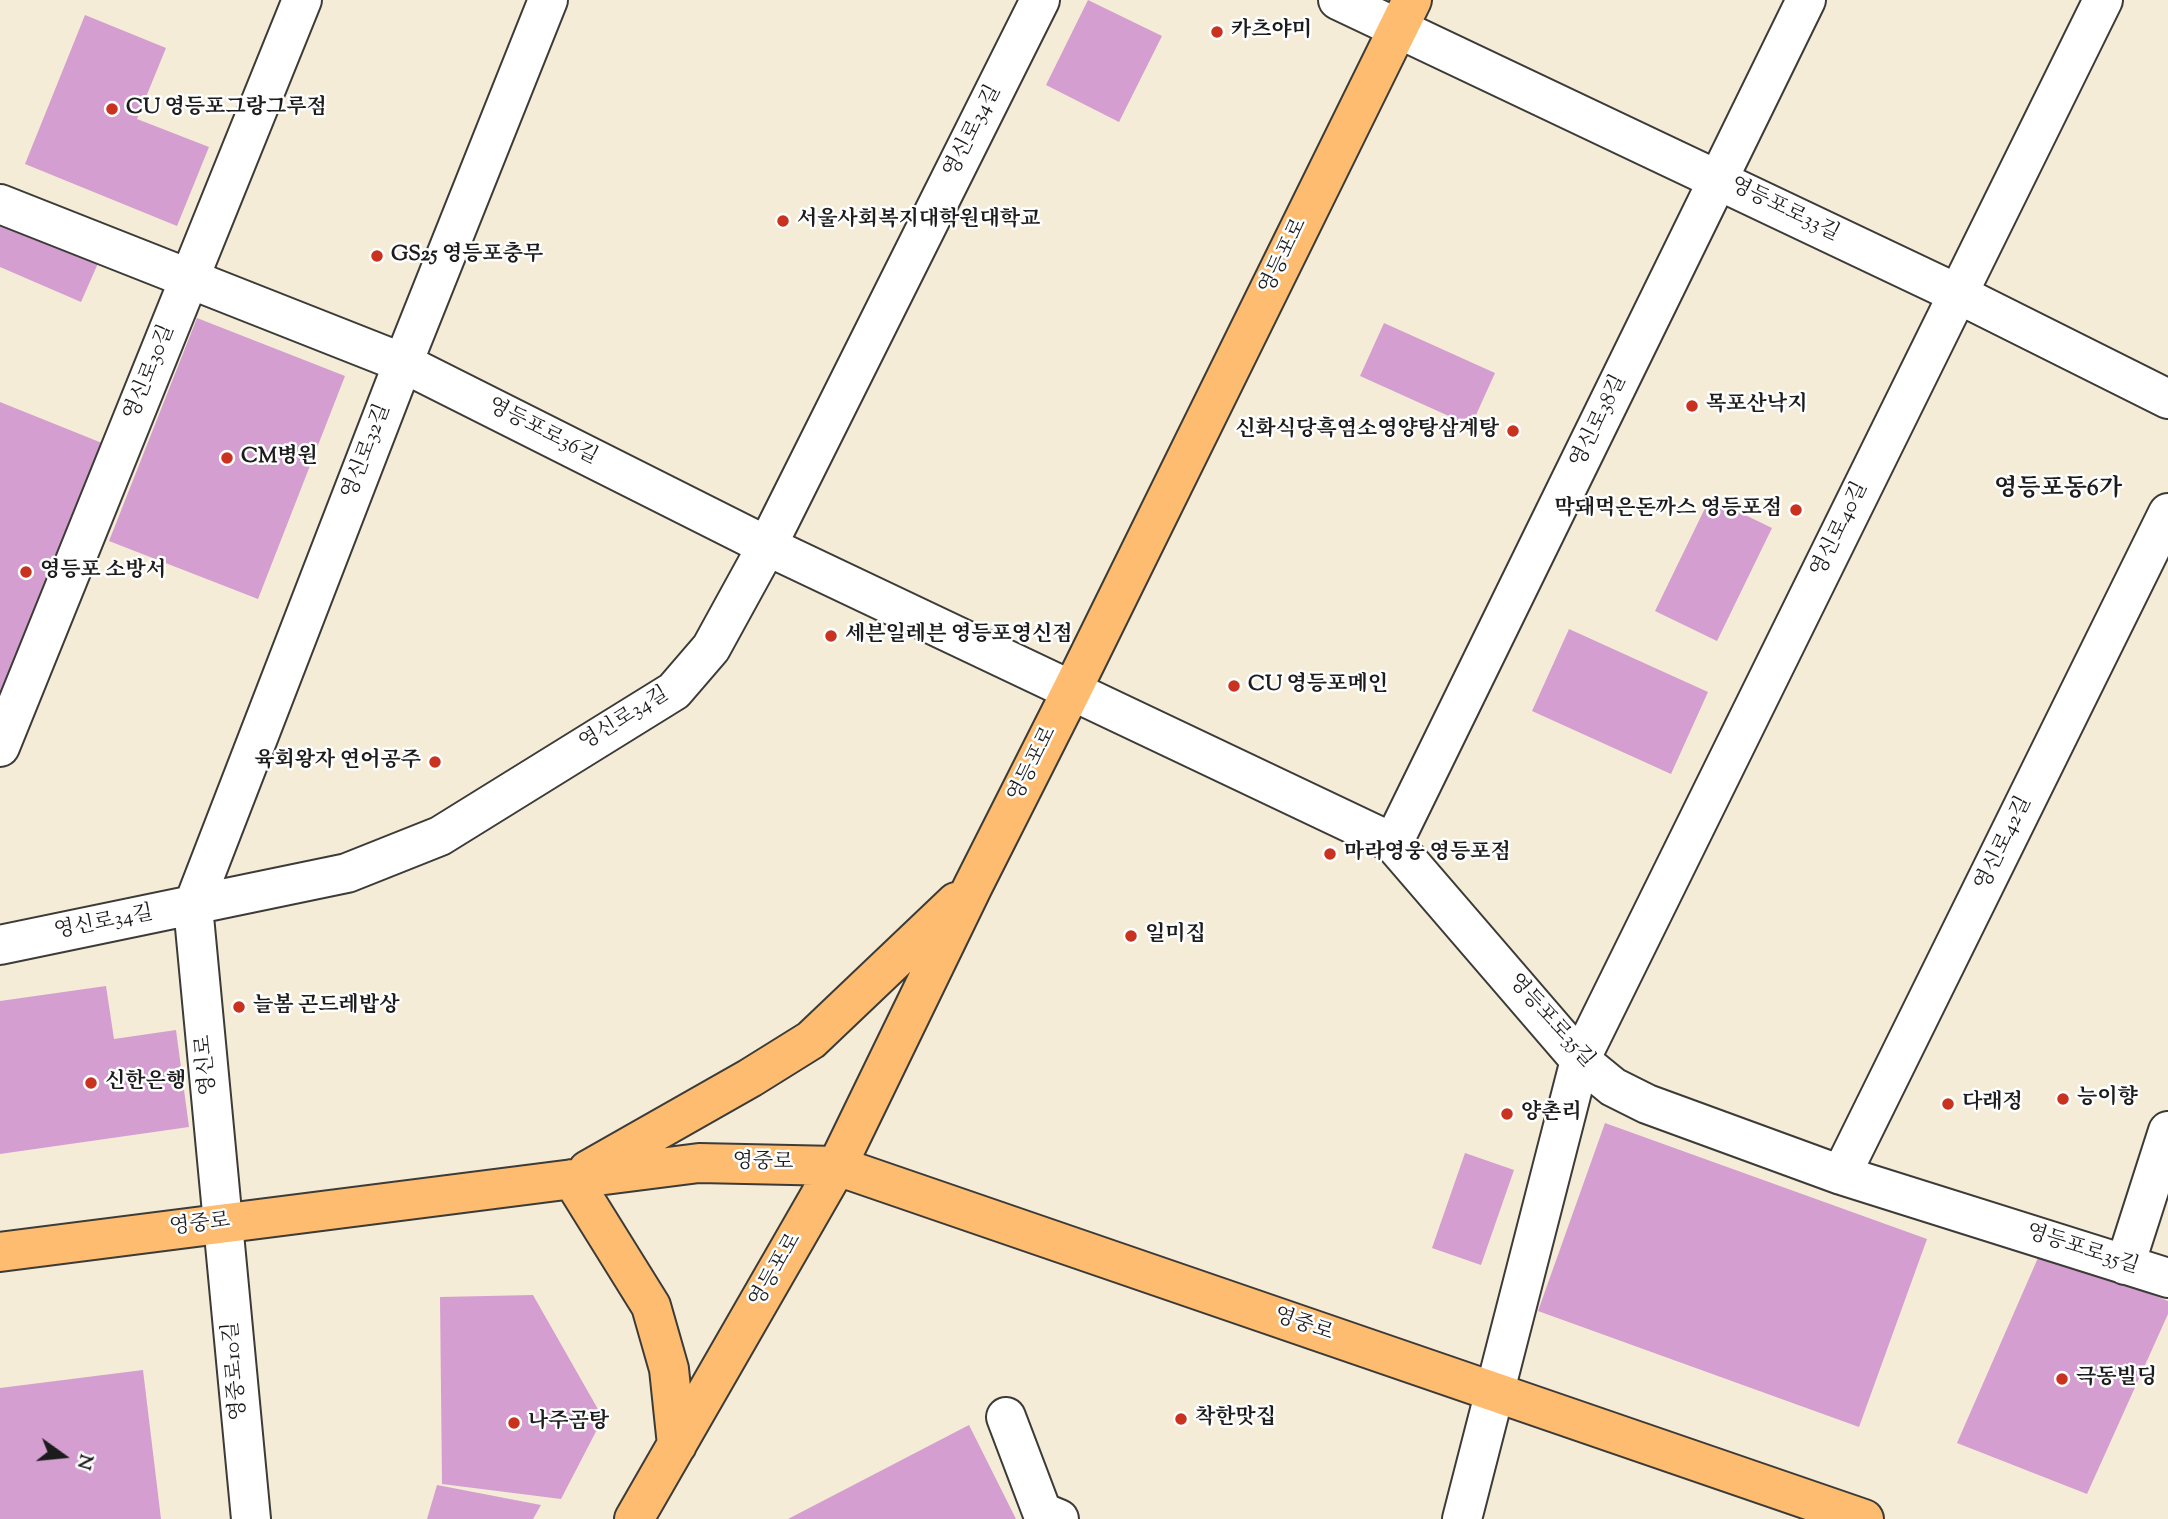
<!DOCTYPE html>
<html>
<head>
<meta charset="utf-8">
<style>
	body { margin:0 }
	#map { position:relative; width:2168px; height:1519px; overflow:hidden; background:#f4ecd7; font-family:"Sorts Mill Goudy",serif }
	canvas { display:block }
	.north { position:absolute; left:28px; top:1421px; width:70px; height:70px; -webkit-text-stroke:5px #fff; paint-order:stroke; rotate:105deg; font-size:19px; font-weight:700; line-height:28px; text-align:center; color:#1c1c1c }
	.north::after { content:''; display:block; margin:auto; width:24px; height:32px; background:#1c1c1c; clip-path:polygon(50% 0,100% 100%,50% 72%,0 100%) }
</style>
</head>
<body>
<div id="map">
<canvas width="2168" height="1519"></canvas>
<div class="north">N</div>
</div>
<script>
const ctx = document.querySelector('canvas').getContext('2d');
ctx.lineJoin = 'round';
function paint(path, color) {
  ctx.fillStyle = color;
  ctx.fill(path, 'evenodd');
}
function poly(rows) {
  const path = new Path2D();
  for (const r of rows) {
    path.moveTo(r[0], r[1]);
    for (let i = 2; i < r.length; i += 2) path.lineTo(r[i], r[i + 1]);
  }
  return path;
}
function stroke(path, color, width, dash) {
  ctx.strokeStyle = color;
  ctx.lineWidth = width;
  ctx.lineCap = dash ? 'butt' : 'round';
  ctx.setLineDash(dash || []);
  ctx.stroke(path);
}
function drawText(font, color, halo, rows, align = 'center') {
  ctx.font = font + ' "Sorts Mill Goudy","Noto Serif KR",serif';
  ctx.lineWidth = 5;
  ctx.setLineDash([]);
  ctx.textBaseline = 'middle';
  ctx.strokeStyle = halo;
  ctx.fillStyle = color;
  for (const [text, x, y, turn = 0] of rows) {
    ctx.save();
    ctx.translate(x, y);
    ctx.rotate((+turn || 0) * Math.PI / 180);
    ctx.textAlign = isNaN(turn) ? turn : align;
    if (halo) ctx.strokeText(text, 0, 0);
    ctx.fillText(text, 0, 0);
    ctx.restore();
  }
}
paint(poly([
	[1088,0,1162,36,1119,122,1046,85],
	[85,15,166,48,137,119,209,147,177,226,25,164],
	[0,218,99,261,81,302,0,267],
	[197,318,345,376,258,599,109,541],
	[1384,323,1495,373,1471,426,1360,376],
	[0,402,102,443,0,701],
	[1710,498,1772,528,1717,641,1655,611],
	[1569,629,1708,692,1671,774,1532,711],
	[106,986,114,1039,176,1030,189,1127,0,1154,0,1001],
	[1605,1123,1927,1239,1859,1427,1538,1311],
	[1465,1153,1514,1170,1481,1265,1432,1248],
	[2041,1251,2168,1301,2168,1314,2087,1494,1957,1443],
	[533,1295,603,1418,561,1499,442,1484,440,1297],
	[143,1370,161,1519,0,1519,0,1388],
	[969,1425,1016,1519,788,1519],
	[437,1485,541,1505,533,1519,427,1519]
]), '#d49ed1');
const minor = poly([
	[1338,0,1958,294,2168,399],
	[0,204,403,363,767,546,1393,843,1580,1060,1613,1087,1647,1104,1841,1175,2168,1278],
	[0,747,302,0],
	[1393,843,1806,0],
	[0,945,347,873,440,836,674,691,711,648,767,546,1040,0],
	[1841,1175,2168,513],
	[2125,1265,2168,1131],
	[1006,1417,1042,1512,1059,1519],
	[251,1519,193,906,403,363,548,0],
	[1462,1519,1580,1060,2103,0]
]);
const major = poly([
	[588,1170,750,1078,811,1040,956,902],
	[572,1179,651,1306,669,1369,677,1445],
	[0,1252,699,1163,837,1166,1864,1519],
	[634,1519,837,1166,973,886,1071,692,1412,0]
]);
stroke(minor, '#3c3b38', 42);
stroke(major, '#3c3b38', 42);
stroke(minor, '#fff', 38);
stroke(major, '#fdbc70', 38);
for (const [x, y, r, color] of [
	[1217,32,7,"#c8321e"],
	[112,109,7,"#c8321e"],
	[783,221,7,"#c8321e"],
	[377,256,7,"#c8321e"],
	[1692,406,7,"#c8321e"],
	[1513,431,7,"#c8321e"],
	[227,458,7,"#c8321e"],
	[1796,510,7,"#c8321e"],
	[26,572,7,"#c8321e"],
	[831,636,7,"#c8321e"],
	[1234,686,7,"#c8321e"],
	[435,762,7,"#c8321e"],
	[1330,854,7,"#c8321e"],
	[1131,936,7,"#c8321e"],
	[239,1007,7,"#c8321e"],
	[91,1083,7,"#c8321e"],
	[2063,1099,7,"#c8321e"],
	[1948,1104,7,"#c8321e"],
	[1507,1114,7,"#c8321e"],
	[2062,1379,7,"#c8321e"],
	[1181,1419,7,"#c8321e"],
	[514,1423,7,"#c8321e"]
]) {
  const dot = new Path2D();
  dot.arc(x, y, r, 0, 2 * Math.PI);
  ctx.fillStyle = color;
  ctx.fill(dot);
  stroke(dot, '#fff', 2.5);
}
drawText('bold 21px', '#1c1c1c', '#fff', [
	["카츠야미",1231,32],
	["CU 영등포그랑그루점",126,109],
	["서울사회복지대학원대학교",797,221],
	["GS25 영등포충무",391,256],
	["목포산낙지",1706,406],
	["신화식당흑염소영양탕삼계탕",1499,431,"right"],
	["CM병원",241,458],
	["막돼먹은돈까스 영등포점",1782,510,"right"],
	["영등포 소방서",40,572],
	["세븐일레븐 영등포영신점",845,636],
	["CU 영등포메인",1248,686],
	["육회왕자 연어공주",421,762,"right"],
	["마라영웅 영등포점",1344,854],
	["일미집",1145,936],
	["늘봄 곤드레밥상",253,1007],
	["신한은행",105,1083],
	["능이향",2077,1099],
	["다래정",1962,1104],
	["양촌리",1521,1114],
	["극동빌딩",2076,1379],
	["착한맛집",1195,1419],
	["나주곰탕",528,1423]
], 'left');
drawText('21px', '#1c1c1c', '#fff', [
	["영신로34길",974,132,-63],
	["영등포로33길",1784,211,26],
	["영등포로",1285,257,-64],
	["영신로30길",151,373,-68],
	["영신로38길",1600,422,-64],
	["영등포로36길",542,433,27],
	["영신로32길",368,452,-69],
	["영신로40길",1841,530,-64],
	["영신로34길",625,720,-32],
	["영등포로",1034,765,-63],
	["영신로42길",2005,844,-64],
	["영신로34길",104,924,-11],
	["영등포로35길",1550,1022,48],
	["영신로",208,1065,-95],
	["영중로",763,1164,1],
	["영중로",200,1226,-7],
	["영등포로35길",2082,1251,18],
	["영등포로",777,1271,-60],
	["영중로",1303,1326,19],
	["영중로10길",237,1371,-95]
]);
drawText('bold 24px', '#1c1c1c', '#fff', [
	["영등포동6가",2058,491]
]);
</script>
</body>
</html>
